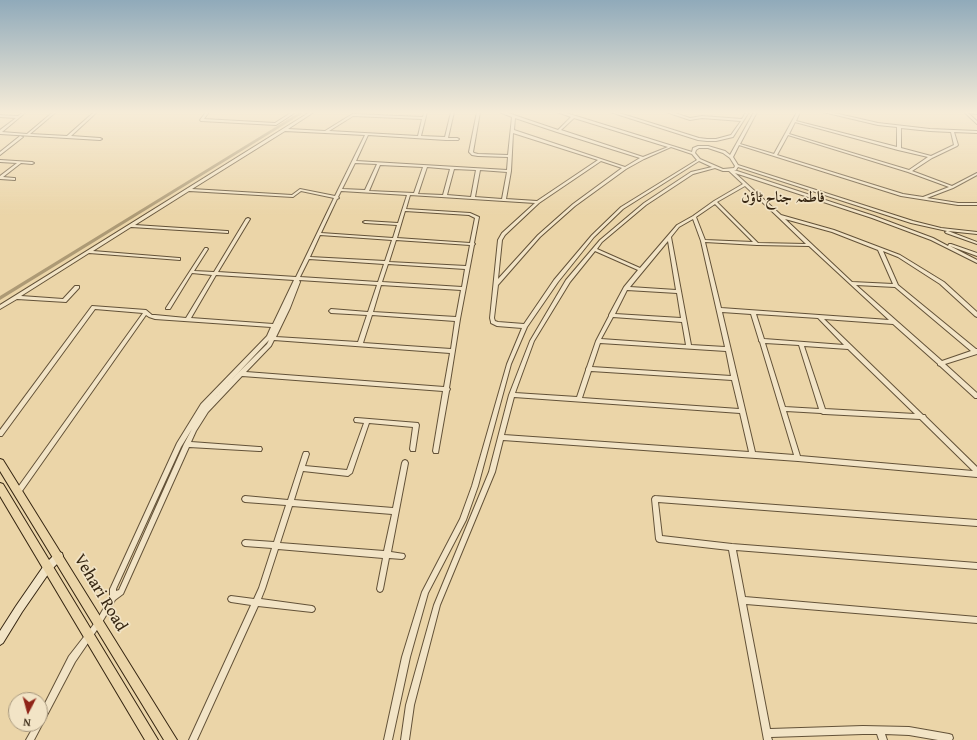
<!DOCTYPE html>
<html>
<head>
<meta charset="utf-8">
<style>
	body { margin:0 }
	#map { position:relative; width:977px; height:740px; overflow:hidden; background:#ebd5a8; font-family:"Gentium Book Plus",serif }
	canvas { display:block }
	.north { position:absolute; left:8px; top:692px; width:40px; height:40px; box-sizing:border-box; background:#f2e4c6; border:1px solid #a7987e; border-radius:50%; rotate:186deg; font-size:11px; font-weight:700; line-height:16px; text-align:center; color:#362612 }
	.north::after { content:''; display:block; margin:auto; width:14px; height:18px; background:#8f2418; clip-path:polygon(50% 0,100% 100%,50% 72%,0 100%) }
</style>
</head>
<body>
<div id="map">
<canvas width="977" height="740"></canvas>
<div class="north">N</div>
</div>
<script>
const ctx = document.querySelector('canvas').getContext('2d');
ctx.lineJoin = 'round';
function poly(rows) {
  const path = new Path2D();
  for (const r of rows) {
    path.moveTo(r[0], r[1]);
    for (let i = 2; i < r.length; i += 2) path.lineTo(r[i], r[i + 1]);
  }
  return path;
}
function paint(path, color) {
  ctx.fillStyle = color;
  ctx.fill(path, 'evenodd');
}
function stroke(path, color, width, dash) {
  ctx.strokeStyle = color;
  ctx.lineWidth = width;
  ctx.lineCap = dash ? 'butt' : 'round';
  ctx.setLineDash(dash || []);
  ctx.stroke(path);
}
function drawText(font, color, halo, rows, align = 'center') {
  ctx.font = font + ' "Gentium Book Plus",Amiri,serif';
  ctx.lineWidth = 3.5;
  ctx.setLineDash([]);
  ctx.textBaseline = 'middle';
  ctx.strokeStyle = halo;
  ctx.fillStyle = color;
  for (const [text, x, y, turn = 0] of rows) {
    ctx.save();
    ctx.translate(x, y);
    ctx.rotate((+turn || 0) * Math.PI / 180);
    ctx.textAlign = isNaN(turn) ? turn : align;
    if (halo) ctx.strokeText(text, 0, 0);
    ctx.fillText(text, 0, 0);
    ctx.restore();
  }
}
paint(poly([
	[300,112,305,112,0,300,0,296,300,112]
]), '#ad9a75');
const minor = poly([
	[23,112,26,112,2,132,27,134,53,112,56,112,30,134,67,136,94,112,97,112,71,136,100,138,102,139,100,140,0,134,0,130,16,118,0,117,0,115,18,116,23,112],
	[206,112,209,112,204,119,275,123,292,112,296,112,276,125,201,121,200,120,206,112],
	[310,112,314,112,288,129,325,131,354,113,355,114,423,117,424,112,427,112,421,136,445,137,451,112,454,112,448,138,457,138,459,139,458,140,446,140,368,135,356,161,507,170,508,157,478,156,472,155,469,152,477,112,480,112,473,152,474,153,478,154,508,155,512,117,499,112,505,112,558,130,571,117,557,112,563,112,692,152,693,148,698,146,708,146,725,151,730,155,754,112,757,112,740,144,774,154,797,112,800,112,796,121,897,147,897,127,878,125,823,112,830,112,878,123,930,129,977,131,977,133,954,132,958,145,957,146,932,158,912,171,952,186,977,173,977,175,953,188,927,198,958,203,977,203,977,205,958,205,901,196,739,145,733,157,738,165,913,221,941,228,977,232,977,234,948,231,977,242,977,244,946,233,945,232,947,231,911,223,738,167,736,170,734,170,874,216,933,238,948,246,949,244,951,244,977,253,977,256,950,246,977,260,977,263,931,240,872,218,735,173,781,215,834,230,900,255,944,282,977,312,977,317,975,316,940,284,898,257,883,251,898,285,976,349,977,349,977,354,945,364,977,393,977,398,975,398,940,366,938,365,938,364,893,324,824,319,923,415,925,415,926,417,977,467,977,477,798,461,503,440,495,472,440,605,414,705,409,740,401,740,406,705,434,605,489,472,509,395,530,341,566,280,600,240,644,203,691,172,712,167,699,161,623,209,594,237,558,282,527,327,511,364,478,486,466,520,428,593,410,657,392,740,384,740,402,657,422,592,460,519,472,486,507,364,522,328,497,326,491,323,491,322,490,318,498,240,502,233,535,203,410,195,406,209,470,213,479,217,474,243,475,244,474,245,460,319,449,388,450,389,449,391,438,453,434,453,433,451,443,391,242,376,208,412,196,431,191,442,259,447,261,447,262,449,261,451,259,451,189,447,123,594,115,600,101,624,75,662,34,740,26,740,35,724,40,724,40,713,69,656,97,620,110,597,110,589,111,587,177,443,201,404,267,336,271,327,155,319,149,317,146,315,20,494,18,495,16,494,15,492,16,490,143,313,95,309,2,436,0,436,0,430,92,306,146,310,152,315,155,315,186,318,212,275,192,273,170,309,166,309,166,308,205,248,207,248,208,249,194,271,214,272,246,219,248,218,250,219,218,272,296,277,334,198,301,191,293,197,189,191,135,225,227,231,228,231,228,233,131,227,93,251,179,258,180,258,180,260,89,253,21,296,63,299,75,286,79,286,79,288,66,302,17,299,0,309,0,305,310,112],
	[353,116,422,119,418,136,329,131,353,116],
	[515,118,557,132,640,158,625,167,514,130,515,118],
	[574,118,668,147,643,157,561,130,574,118],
	[795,122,898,150,928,157,909,170,789,134,795,122],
	[901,128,930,131,951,132,954,145,931,156,901,148,901,128],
	[285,131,365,135,335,196,300,189,292,195,192,189,285,131],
	[513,133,598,160,537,201,506,199,511,171,513,133],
	[788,135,908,172,949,187,923,197,903,194,777,155,788,135],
	[671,147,692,154,697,160,621,207,592,235,554,280,524,324,498,322,495,321,494,318,498,285,540,237,575,206,626,169,644,159,671,147],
	[699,148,708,148,723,153,730,158,735,166,734,168,723,169,700,159,695,153,696,150,699,148],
	[601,161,622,168,573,204,538,235,498,279,502,240,505,235,539,203,601,161],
	[355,163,377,164,365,190,342,189,355,163],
	[380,165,423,167,414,193,369,191,380,165],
	[427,167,450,169,443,195,418,194,427,167],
	[715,168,723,171,729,171,743,184,714,201,693,216,677,225,640,268,597,249,602,242,646,205,693,174,715,168],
	[454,169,476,170,471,197,447,195,454,169],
	[480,170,507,172,502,199,475,197,480,170],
	[745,186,778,217,806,244,758,243,717,202,745,186],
	[341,191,407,195,398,223,365,221,363,222,365,223,397,225,393,238,321,233,337,199,339,198,338,197,341,191],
	[715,204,753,242,705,240,696,217,715,204],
	[405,211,469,215,475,218,470,243,397,238,405,211],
	[693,219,701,241,725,347,691,345,671,237,679,227,693,219],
	[785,219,832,232,878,250,893,284,852,282,785,219],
	[320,235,392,240,385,261,310,257,320,235],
	[396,240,470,245,466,266,389,262,396,240],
	[668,241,676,290,630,287,668,241],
	[705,242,757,245,809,246,889,320,721,308,705,242],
	[595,251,638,270,624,287,609,315,609,316,596,341,587,367,586,369,586,370,577,397,515,393,534,341,570,282,595,251],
	[309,259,384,264,378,282,300,277,309,259],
	[388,264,465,269,462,287,382,282,388,264],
	[216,275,294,280,273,324,191,318,216,275],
	[299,280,377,285,368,312,331,309,329,311,331,313,367,315,358,342,276,337,290,308,300,282,299,280],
	[381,285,461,290,456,317,373,312,381,285],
	[856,285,895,287,971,351,942,361,856,285],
	[627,290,677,293,681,318,615,314,627,290],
	[722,312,751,314,759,340,759,341,760,342,794,455,755,452,722,312],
	[756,314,818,318,844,345,764,339,756,314],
	[372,315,455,321,451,349,363,343,372,315],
	[613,317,682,322,686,345,601,339,613,317],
	[269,340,267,344,238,373,205,408,269,340],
	[274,340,450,353,444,387,246,372,271,346,274,340],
	[600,343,726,351,731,376,592,367,600,343],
	[765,343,799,345,819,409,785,407,765,343],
	[804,346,848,349,915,414,825,409,804,346],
	[591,371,732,380,739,409,582,398,591,371],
	[514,397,740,413,749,452,504,435,514,397],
	[786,411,821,413,823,414,825,414,920,419,973,471,800,456,786,411],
	[192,429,184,444,119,590,116,591,116,589,181,447,192,429],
	[610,112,616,112,699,138,707,139,716,139,731,135,741,121,702,118,690,120,666,112,672,112,690,118,702,116,742,119,746,112,749,112,733,137,716,141,707,141,698,140,610,112],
	[977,112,977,114,968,113,977,121,977,124,964,112,977,112],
	[20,136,23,137,0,155,0,152,20,136],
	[0,160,32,162,34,163,32,164,21,163,3,177,14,178,15,178,15,180,0,179,0,176,17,163,0,162,0,160],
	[355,418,357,418,418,423,419,425,415,451,411,451,410,449,413,427,369,423,352,473,348,476,303,471,294,500,393,508,402,463,403,461,405,460,407,461,408,463,391,552,404,554,405,556,404,558,402,559,389,558,383,589,382,591,380,592,378,591,377,589,383,558,278,549,265,589,261,599,312,606,314,607,315,609,314,611,312,612,258,606,197,740,189,740,251,605,231,602,229,601,228,599,229,597,231,596,254,599,259,588,272,548,245,546,243,545,242,543,243,541,245,540,274,542,286,505,245,502,243,501,242,499,243,497,245,496,288,500,303,454,304,452,308,452,309,454,305,466,347,470,364,423,355,422,354,420,355,418],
	[292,506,392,514,384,551,280,543,292,506],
	[655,496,977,520,977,526,658,502,662,536,732,544,977,563,977,569,736,550,745,597,977,617,977,623,746,604,770,729,863,726,909,727,949,734,952,735,953,738,952,740,938,740,909,735,885,734,887,740,879,740,877,734,863,734,771,737,772,740,764,740,729,550,659,542,657,541,656,539,652,499,653,497,655,496]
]);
const secondary = poly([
	[59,552,62,553,63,556,62,559,51,570,22,612,3,643,0,645,0,631,16,606,45,564,56,553,59,552]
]);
const primary = poly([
	[0,459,3,460,177,740,164,740,0,471,0,459],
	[0,483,3,484,158,740,145,740,0,496,0,483]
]);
stroke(minor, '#635238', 2);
stroke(secondary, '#362612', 2);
stroke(primary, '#362612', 2);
paint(minor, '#f2e4c6');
paint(secondary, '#f2e4c6');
paint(primary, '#ebd5a8');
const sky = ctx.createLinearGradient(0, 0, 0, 216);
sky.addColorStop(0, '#90aaba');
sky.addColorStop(0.52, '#f6ecd8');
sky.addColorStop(1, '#f6ecd800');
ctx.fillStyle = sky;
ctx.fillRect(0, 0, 977, 216);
drawText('bold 15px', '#362612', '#f2e4c6', [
	["فاطمہ جناح ٹاؤن",783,198]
]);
drawText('17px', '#362612', '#f2e4c6', [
	["Vehari Road",100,593,59]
]);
</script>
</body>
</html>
